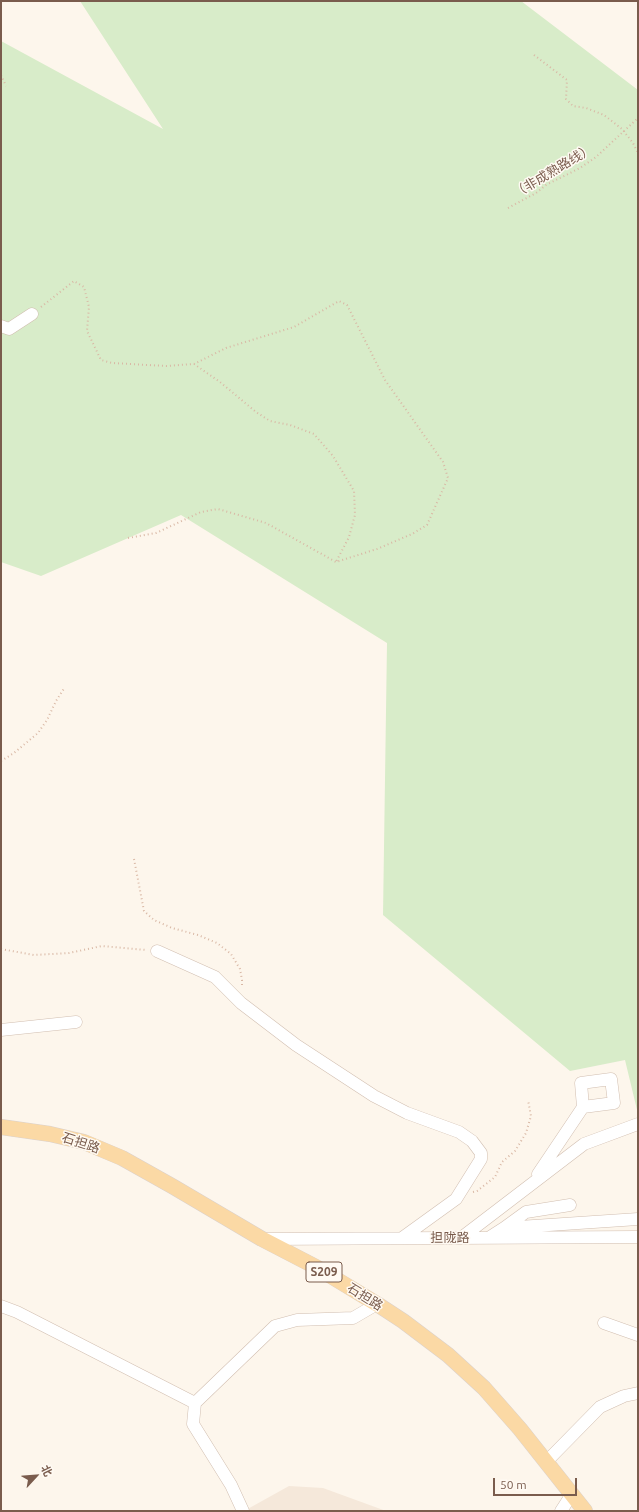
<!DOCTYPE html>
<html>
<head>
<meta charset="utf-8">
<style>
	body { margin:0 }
	#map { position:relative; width:639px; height:1512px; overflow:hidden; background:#fdf6ec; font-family:Ubuntu,"Noto Sans SC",sans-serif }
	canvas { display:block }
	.frame { position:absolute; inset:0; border:2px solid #7a5c4d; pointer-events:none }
	.north { position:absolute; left:16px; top:1456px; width:40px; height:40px; -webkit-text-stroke:3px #fffaf3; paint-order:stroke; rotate:64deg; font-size:11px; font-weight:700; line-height:16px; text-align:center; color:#7a5c4d }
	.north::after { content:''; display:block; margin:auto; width:14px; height:18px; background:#7a5c4d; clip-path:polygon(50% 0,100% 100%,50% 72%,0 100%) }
	.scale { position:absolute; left:493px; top:1478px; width:84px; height:18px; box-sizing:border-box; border:2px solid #7a5c4d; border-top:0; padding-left:5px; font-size:12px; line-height:14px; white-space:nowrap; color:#7a5c4d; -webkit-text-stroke:3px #fffaf3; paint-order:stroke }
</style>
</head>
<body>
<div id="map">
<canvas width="639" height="1512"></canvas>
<div class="frame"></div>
<div class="north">北</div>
<div class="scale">50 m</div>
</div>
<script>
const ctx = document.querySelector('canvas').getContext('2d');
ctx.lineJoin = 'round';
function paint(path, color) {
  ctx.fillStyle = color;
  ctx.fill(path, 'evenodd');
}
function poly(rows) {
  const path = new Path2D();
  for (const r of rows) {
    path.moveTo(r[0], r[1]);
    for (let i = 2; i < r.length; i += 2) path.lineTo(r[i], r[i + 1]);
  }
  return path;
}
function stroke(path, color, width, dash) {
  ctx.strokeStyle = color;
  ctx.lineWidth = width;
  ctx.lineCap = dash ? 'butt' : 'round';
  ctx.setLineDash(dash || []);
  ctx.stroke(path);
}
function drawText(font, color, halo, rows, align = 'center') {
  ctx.font = font + ' Ubuntu,"Noto Sans SC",sans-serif';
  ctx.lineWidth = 3;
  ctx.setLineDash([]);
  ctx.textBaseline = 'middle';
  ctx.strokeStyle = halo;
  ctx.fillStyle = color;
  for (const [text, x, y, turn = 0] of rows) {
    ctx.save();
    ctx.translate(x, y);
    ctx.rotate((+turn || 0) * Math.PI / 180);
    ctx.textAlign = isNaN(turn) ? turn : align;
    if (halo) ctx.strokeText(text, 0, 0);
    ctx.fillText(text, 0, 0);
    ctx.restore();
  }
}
paint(poly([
	[289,1486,323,1488,386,1511,244,1511]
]), '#f5e8da');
paint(poly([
	[80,1,521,1,638,90,638,1114,625,1060,570,1071,383,915,387,643,181,515,41,576,1,562,1,41,163,129]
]), '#d8ecc9');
const minor = poly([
	[1,326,9,329,32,314],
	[157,951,215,977,241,1003,296,1045,374,1096,407,1113,459,1132,472,1141,481,1153,481,1159,456,1199,402,1238],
	[1,1030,76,1022],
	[538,1174,583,1107,614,1103,611,1079,581,1083,583,1107],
	[504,1228,526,1212,570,1205],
	[490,1237,504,1228,638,1219],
	[461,1238,584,1144,638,1124],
	[262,1239,638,1237],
	[1,1306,17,1312,195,1403],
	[604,1323,638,1335],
	[546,1462,600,1407,624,1396,638,1393],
	[243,1511,231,1485,193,1424,195,1403,275,1326,297,1320,353,1318,377,1304],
	[561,1511,572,1494]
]);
const major = poly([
	[1,1127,50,1134,84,1142,122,1158,172,1186,262,1239,316,1267,377,1304,403,1321,448,1355,484,1388,520,1429,585,1511]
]);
stroke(minor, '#d1beb0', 13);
stroke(major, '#dad1cd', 16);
stroke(poly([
	[534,55,567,80,566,99,573,106,586,108,604,115,622,129,633,143,638,153],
	[1,75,6,86],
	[508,208,536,193,546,185,580,168,596,157,638,118],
	[41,307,74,281,84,287,89,307,87,331,101,360,112,363,166,366,194,364,220,382,256,412,270,421,290,425,314,434,333,456,354,491,355,515,349,537,336,562],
	[128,538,156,533,201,512,218,509,266,523,336,562,377,549,412,534,427,525,448,478,443,462,385,380,347,305,339,301,294,327,226,348,194,364],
	[1,761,14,753,38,733,47,720,56,701,65,687],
	[134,859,144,911,154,920,172,928,198,935,217,943,231,954,240,969,242,980,242,988],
	[1,949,34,955,69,953,102,946,146,950],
	[473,1192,477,1191,495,1177,502,1162,515,1151,526,1133,531,1116,528,1100]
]), '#d9b8a5', 2, [1, 3]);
stroke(minor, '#fff', 12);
stroke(major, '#fbd9a5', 15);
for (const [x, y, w] of [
	[324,1272,36]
]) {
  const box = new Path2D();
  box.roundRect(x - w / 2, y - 10, w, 20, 3);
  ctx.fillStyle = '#fffaf3';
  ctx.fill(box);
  stroke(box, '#7a5c4d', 1);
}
drawText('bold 12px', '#7a5c4d', null, [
	["S209",324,1272]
]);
drawText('13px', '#7a5c4d', '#fffaf3', [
	["（非成熟路线）",553,171,-31],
	["石担路",81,1143,18],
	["担陇路",450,1238],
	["石担路",365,1297,32]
]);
</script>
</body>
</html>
